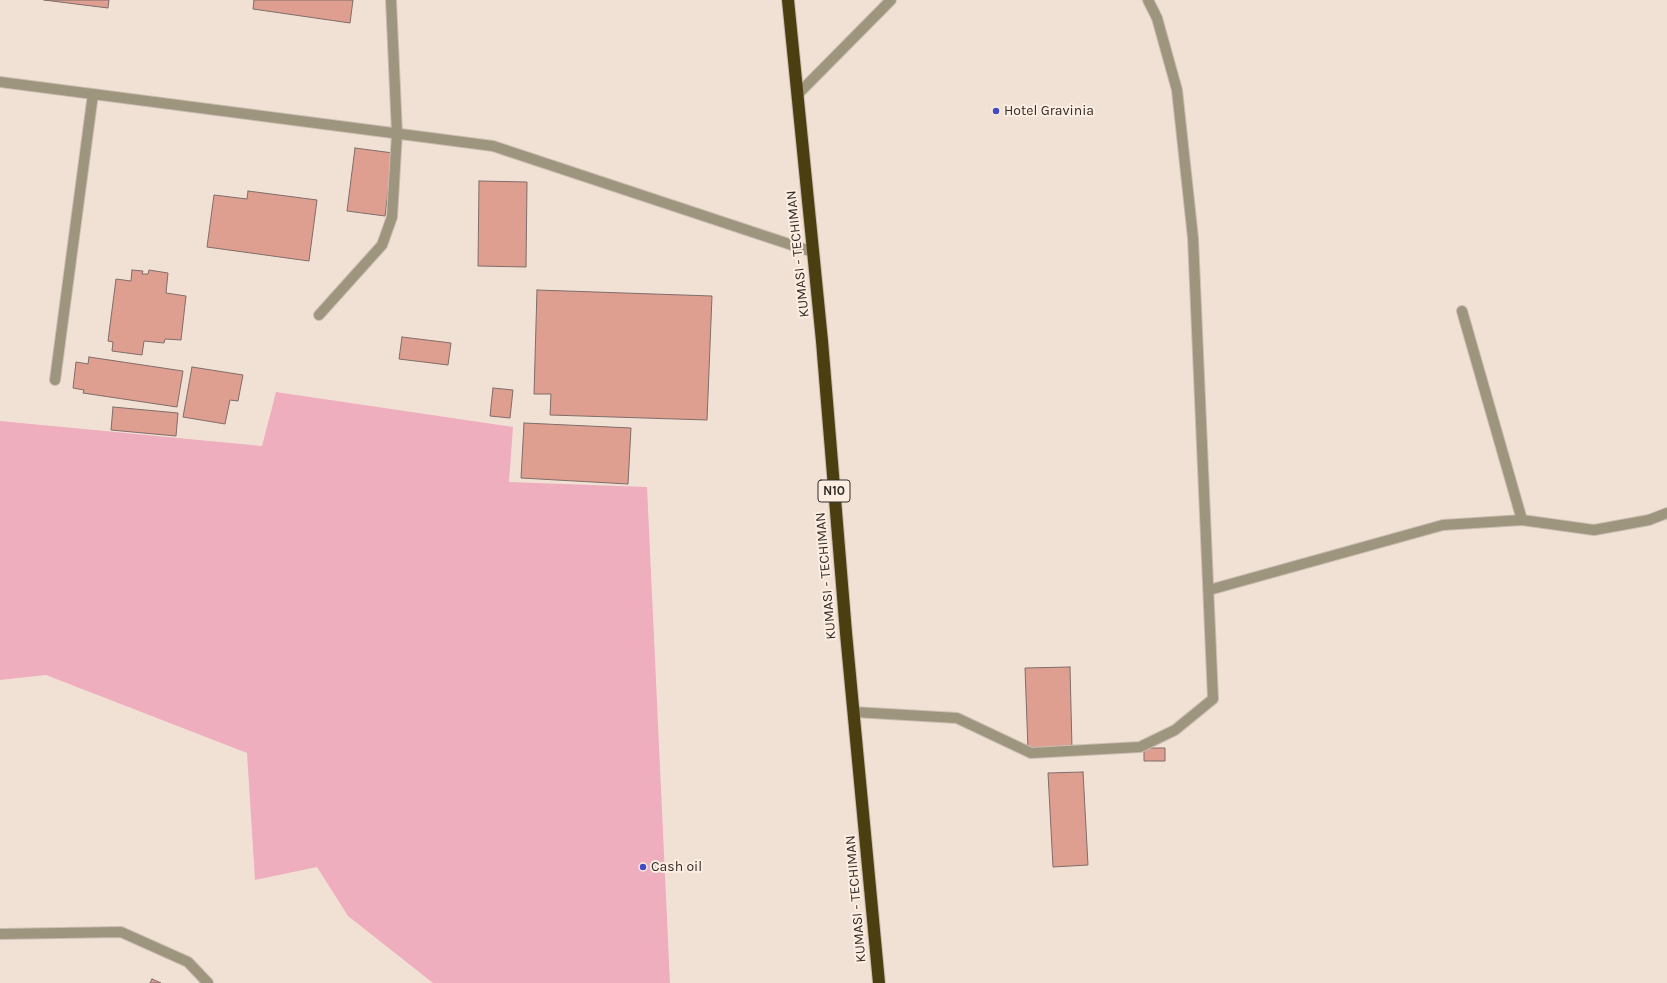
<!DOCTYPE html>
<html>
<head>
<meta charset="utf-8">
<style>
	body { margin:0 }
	canvas { display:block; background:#f1e1d5 }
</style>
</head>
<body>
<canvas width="1667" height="983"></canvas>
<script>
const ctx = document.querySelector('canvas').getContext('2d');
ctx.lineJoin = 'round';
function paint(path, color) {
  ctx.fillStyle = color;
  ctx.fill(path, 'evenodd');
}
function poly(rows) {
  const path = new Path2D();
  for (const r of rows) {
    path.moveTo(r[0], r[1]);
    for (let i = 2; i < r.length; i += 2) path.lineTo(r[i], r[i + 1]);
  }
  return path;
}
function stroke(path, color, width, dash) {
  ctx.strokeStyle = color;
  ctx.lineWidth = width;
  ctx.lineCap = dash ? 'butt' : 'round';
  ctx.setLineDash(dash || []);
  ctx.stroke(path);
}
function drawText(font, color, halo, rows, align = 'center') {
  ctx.font = font + ' Karla,sans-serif';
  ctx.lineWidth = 4;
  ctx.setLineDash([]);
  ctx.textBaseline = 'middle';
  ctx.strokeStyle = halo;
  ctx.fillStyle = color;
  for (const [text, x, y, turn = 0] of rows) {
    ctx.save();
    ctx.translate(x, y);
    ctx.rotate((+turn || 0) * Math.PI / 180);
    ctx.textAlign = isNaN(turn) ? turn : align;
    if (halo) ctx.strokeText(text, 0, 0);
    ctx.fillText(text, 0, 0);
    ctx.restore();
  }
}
paint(poly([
	[276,392,513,427,509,482,647,487,670,983,433,983,348,916,317,867,255,880,247,753,46,675,0,680,0,421,262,446]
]), '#efaebe');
const building = poly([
	[44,0,109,0,108,8,44,0],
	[254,0,353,0,350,23,253,9,254,0],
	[355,148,393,153,385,216,347,211,355,148],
	[479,181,527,182,526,267,478,266,479,181],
	[248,191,317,200,309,261,207,247,214,195,247,199,248,191],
	[132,270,143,271,142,274,148,274,149,270,168,273,166,293,186,296,181,340,165,339,164,343,144,341,142,355,112,351,113,342,108,341,116,279,131,281,132,270],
	[537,290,712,296,707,420,550,415,551,394,534,394,537,290],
	[402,337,451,343,448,365,399,359,402,337],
	[89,357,183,371,177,407,83,393,84,390,73,388,76,362,88,364,89,357],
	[192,367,243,375,238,401,230,400,225,424,183,417,192,367],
	[493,388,513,390,510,418,490,416,493,388],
	[113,407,178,413,176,436,111,430,113,407],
	[524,423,631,428,628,484,521,478,524,423],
	[1070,667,1072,748,1028,750,1025,668,1070,667],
	[1144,748,1165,748,1165,761,1144,761,1144,748],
	[1083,772,1088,865,1053,867,1048,773,1083,772],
	[152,979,161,983,150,983,152,979]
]);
paint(building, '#de9e90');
stroke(building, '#7f6d69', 1);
const street = poly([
	[0,82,493,146,813,252],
	[798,94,891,0],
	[1462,311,1522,520],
	[319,315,382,245,392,217,397,133,391,0],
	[55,380,93,94],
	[1209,590,1443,525,1522,520,1594,530,1649,520,1667,513],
	[854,712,957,718,1031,753,1140,747,1175,730,1213,699,1193,238,1177,90,1157,18,1148,0],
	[0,934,121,932,188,962,208,983]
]);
const highway = poly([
	[788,0,822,341,846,633,879,983]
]);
stroke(street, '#cbbdb2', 12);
stroke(highway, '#cbbdb2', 14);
stroke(street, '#9d957d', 10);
stroke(highway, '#4b3e11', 12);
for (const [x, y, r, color] of [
	[996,111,4,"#424bc0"],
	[643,867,4,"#424bc0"]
]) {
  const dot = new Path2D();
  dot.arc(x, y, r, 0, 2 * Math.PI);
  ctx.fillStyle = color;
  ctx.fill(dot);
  stroke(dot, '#feeee2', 1.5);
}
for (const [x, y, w] of [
	[834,491,32]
]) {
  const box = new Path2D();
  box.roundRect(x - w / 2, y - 11, w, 22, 3);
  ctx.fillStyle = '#feeee2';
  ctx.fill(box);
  stroke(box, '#332d28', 1);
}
drawText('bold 13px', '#332d28', null, [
	["N10",834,491]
]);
drawText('14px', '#332d28', '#feeee2', [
	["Hotel Gravinia",1004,111],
	["Cash oil",651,867]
], 'left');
drawText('14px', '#332d28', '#feeee2', [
	["KUMASI - TECHIMAN",798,254,-96],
	["KUMASI - TECHIMAN",826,576,-95],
	["KUMASI - TECHIMAN",856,899,-95]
]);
</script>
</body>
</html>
